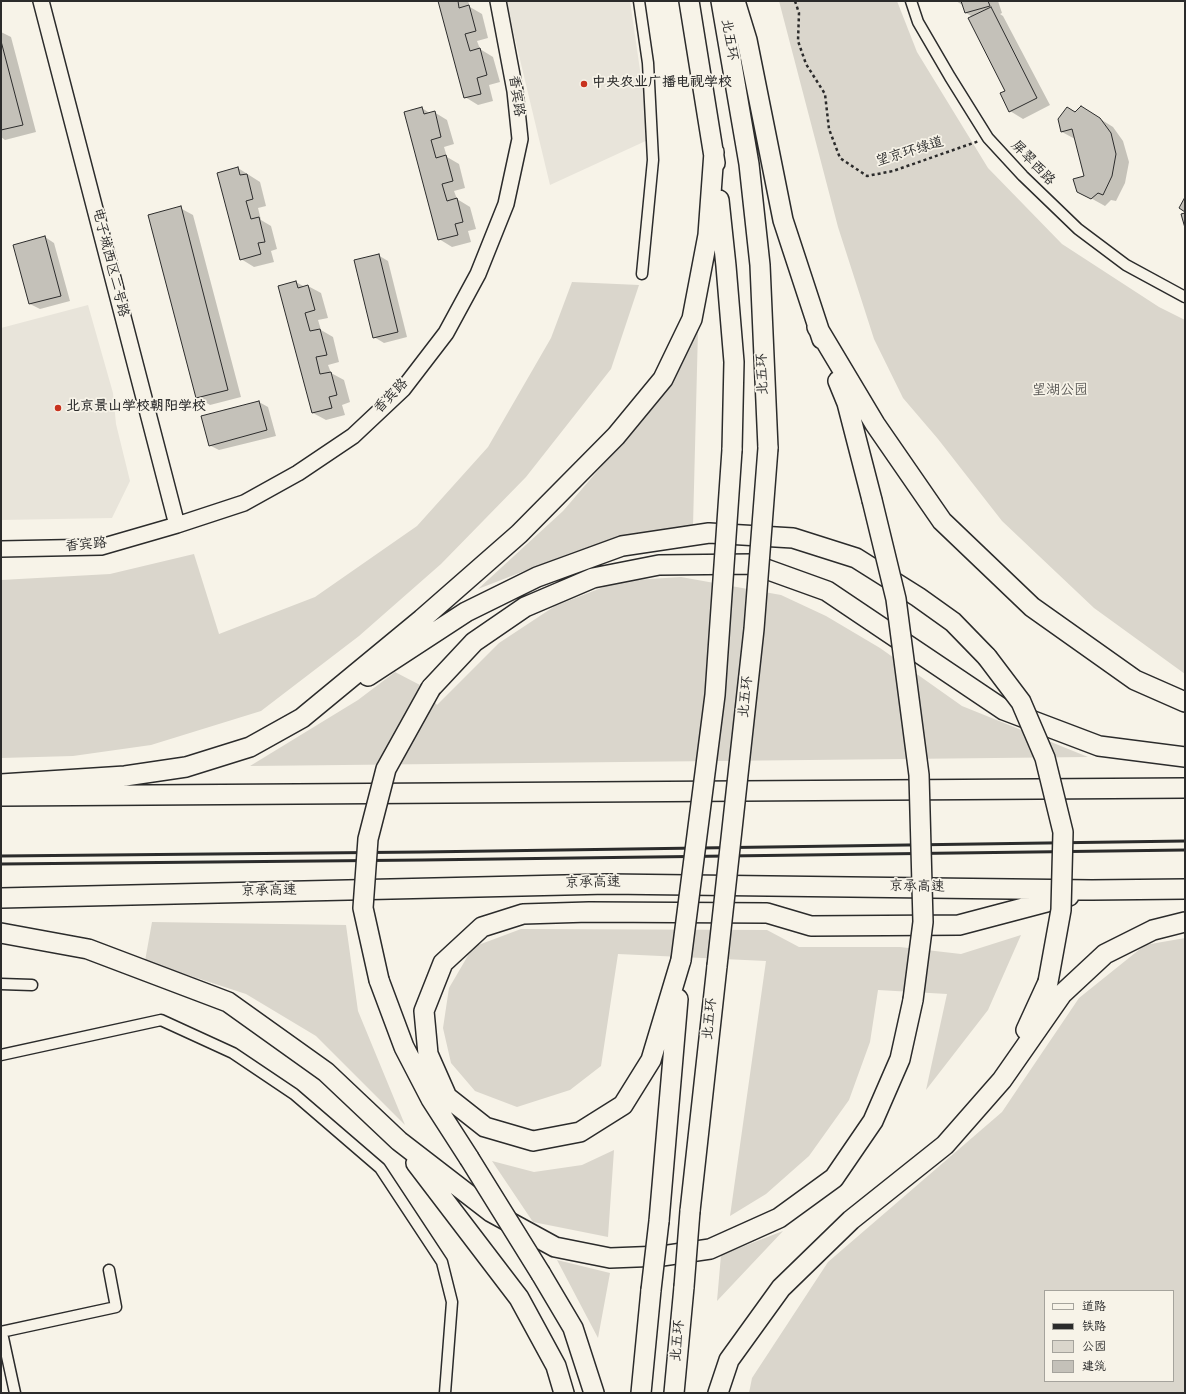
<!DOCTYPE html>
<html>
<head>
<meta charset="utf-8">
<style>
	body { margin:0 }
	#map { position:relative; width:1186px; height:1394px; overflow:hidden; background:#f7f3e8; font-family:Kalam,"LXGW WenKai TC",sans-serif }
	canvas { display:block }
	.frame { position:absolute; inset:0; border:2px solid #2b2b2b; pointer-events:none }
	.legend { position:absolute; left:1044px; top:1290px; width:130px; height:92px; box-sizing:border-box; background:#f7f3e8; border:1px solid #a5a39c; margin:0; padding:5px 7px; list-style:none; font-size:12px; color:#2b2b2b }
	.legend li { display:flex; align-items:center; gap:8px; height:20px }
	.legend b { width:20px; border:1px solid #a5a39c }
</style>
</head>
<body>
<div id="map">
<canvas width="1186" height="1394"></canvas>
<div class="frame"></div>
<ul class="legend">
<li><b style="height:5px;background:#f7f3e8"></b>道路</li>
<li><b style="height:5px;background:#2b2b2b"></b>铁路</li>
<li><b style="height:11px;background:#dad6cc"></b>公园</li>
<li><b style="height:11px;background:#c4c1b9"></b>建筑</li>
</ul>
</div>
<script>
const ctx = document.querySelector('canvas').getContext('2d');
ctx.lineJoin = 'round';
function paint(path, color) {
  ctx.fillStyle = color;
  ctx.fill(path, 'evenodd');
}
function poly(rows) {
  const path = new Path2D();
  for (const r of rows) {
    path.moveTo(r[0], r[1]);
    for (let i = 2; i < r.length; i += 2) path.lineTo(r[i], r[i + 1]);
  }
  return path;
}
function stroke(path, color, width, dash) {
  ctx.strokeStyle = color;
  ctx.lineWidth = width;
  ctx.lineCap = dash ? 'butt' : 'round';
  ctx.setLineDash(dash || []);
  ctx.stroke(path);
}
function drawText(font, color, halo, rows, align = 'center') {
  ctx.font = font + ' Kalam,"LXGW WenKai TC",sans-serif';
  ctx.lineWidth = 3.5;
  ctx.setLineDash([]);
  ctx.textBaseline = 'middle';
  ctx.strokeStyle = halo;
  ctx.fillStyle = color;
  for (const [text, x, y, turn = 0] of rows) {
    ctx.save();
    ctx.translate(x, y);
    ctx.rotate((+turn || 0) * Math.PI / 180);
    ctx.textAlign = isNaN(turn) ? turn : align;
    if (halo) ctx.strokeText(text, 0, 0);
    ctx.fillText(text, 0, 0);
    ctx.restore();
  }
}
paint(poly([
	[506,1,630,1,650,139,550,185],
	[88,305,113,393,116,424,130,481,112,518,1,520,1,328]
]), '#e8e4da');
paint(poly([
	[779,1,897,1,917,52,988,168,1062,244,1159,307,1185,320,1185,674,1094,608,1002,521,938,439,903,398,874,339,838,227],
	[572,282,639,285,611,369,526,477,441,564,359,636,261,711,151,745,73,756,1,758,1,580,110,574,194,554,219,634,315,597,417,526,488,447,551,338],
	[698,330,693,526,629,536,573,552,478,589,563,511,650,410],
	[681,577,781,595,826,616,880,648,962,706,1088,757,250,766,358,700,395,672,420,685,437,705,499,643,555,606,619,581],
	[152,922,346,925,358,1011,405,1125,316,1036,246,994,145,961],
	[521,929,767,930,799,947,900,947,961,954,1021,935,988,1010,926,1090,947,994,878,990,870,1042,849,1100,809,1156,766,1194,730,1216,766,961,618,954,601,1066,570,1090,517,1107,475,1091,451,1063,443,1028,449,988,473,947],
	[1185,938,1185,1393,749,1393,752,1378,828,1262,1002,1112,1079,998,1145,945],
	[1045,1291,1173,1291,1173,1381,1045,1381],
	[614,1150,608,1237,533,1222,492,1161,534,1172,582,1165],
	[783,1231,717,1301,721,1255],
	[557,1260,610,1273,598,1338]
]), '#dad6cc');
paint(poly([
	[439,1,468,1,470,7,482,14,488,38,477,41,480,49,493,57,500,82,489,85,493,101,478,105,465,97],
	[956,1,998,1,1002,13,1000,14,1003,16,1050,105,1023,119,1010,111,1007,91,973,17,966,13,964,6],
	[1,32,11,37,36,132,5,140,1,137],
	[422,108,431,114,434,112,447,120,454,144,444,147,447,157,459,164,465,188,454,191,457,199,470,207,476,229,468,231,471,242,452,247,439,239],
	[1076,113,1094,115,1113,127,1123,141,1129,162,1125,183,1116,201,1111,200,1105,206,1078,191,1086,177,1075,139,1062,132,1059,119],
	[238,168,260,182,266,206,258,208,261,220,271,226,277,249,271,251,274,262,254,267,241,259],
	[180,208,193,215,241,397,210,405,197,397],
	[45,237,54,243,70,301,40,309,30,304],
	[378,255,388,261,407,337,384,343,374,337],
	[296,282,305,287,308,286,321,293,328,318,318,320,321,330,333,337,339,362,328,365,331,373,344,380,350,402,342,405,345,415,326,420,313,413,279,286],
	[259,402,268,407,276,436,219,450,209,445]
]), '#0003');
const building = poly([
	[438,1,458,1,459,8,469,5,476,31,465,34,470,51,480,48,487,75,477,78,481,94,464,98,438,1],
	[961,1,988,1,990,6,965,13,961,1],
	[991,7,1037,98,1009,112,1000,93,1005,91,968,18,991,7],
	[1,41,23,125,1,130,1,41],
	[1081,106,1100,118,1111,133,1116,154,1112,176,1103,195,1098,193,1091,199,1077,192,1073,179,1084,176,1072,129,1061,132,1058,119,1067,107,1075,112,1081,106],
	[422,107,424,114,435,111,441,137,431,140,436,158,446,155,453,181,442,184,447,201,457,198,463,222,455,224,458,235,438,240,404,112,422,107],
	[238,167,240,175,247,174,253,199,246,201,251,219,259,217,265,242,258,243,261,254,240,260,217,173,238,167],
	[1185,197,1185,212,1179,208,1185,197],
	[181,206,228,390,196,398,148,215,181,206],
	[1185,213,1185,228,1181,214,1185,213],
	[45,236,61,296,29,304,13,245,45,236],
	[379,254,398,332,373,338,354,260,379,254],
	[296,281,298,288,308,285,315,310,305,313,310,331,320,329,327,355,316,357,320,374,331,372,337,395,329,397,332,408,312,413,278,286,296,281],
	[259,401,267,430,209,446,201,416,259,401]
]);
paint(building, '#c4c1b9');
stroke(building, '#2b2b2b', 1);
const street = poly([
	[639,1,648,63,653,160,642,274],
	[911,1,918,22,950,77,988,138,1023,176,1078,229,1126,265,1185,297],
	[1,984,32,985],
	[1,1055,161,1020,233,1053,294,1094,380,1168,442,1262,452,1302,445,1393],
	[1,1332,116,1307,109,1270],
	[2,1333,15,1393]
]);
const secondary = poly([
	[41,1,177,525],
	[1,549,101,547,177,525,244,503,298,473,353,436,403,389,446,333,478,274,506,204,520,139,515,91,498,1]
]);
const highway = poly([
	[689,1,715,163],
	[721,1,749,164,760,265,768,448],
	[735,1,747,40,783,220,822,339],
	[719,200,726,266,734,362,732,450],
	[817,327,875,424,942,521,1032,607,1135,680,1185,702],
	[838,381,847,403,872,500],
	[368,676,466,612,537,577,622,546,709,533,793,538,856,558,918,597,953,622,987,657],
	[431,688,474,642,525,607,593,578,659,565,752,564,827,591,1004,710,1099,746,1185,757],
	[1,784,125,776,186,767,250,747,302,718,422,619,519,534,616,436,663,379,692,319,708,235,714,152],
	[1,796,1185,788],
	[1,898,608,884,1092,890,1185,889],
	[1,933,88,949,228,1002,326,1072,399,1141,491,1212,555,1247,610,1258,662,1256,710,1249,779,1218,834,1178,873,1121,900,1059,913,1000],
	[681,960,651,1060,623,1105,580,1132,533,1141,485,1127,447,1097,428,1054,424,1011,443,963,482,927,523,914,589,912,767,913,811,926,959,925,1069,896],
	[379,980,404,1047,431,1099,469,1158],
	[1026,1030,1048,982],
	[416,1163,519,1298,556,1366,564,1393],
	[690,1211,717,966],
	[659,1221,678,999],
	[541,1274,573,1328,594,1393],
	[641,1393,651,1290],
	[674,1393,684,1287],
	[718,1393,729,1360,781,1288,851,1220,945,1145,1002,1080,1062,994,1105,954,1153,930,1185,922]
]);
stroke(street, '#2b2b2b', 13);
stroke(secondary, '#2b2b2b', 18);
stroke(highway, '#2b2b2b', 22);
stroke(poly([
	[795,1,799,13,798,41,806,64,825,94,829,129,840,158,867,176,893,171,979,141]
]), '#2b2b2b', 2.5, [3, 3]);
stroke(street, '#f7f3e8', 10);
stroke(secondary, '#f7f3e8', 15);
stroke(highway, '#f7f3e8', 19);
stroke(poly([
	[1,856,422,852,1185,841],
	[1,864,422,860,1185,850]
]), '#2b2b2b', 3);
const highwayBridge = poly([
	[872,500,896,599,919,775,923,922,913,1000],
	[987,657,1021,702,1045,758,1063,832,1061,910,1048,982],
	[681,960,715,695,732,450],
	[717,966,754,629,768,448],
	[379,980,363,908,368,839,386,769,431,688],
	[469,1158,541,1274],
	[684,1287,690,1211],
	[651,1290,659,1221]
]);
stroke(highwayBridge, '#2b2b2b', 22, []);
stroke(highwayBridge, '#f7f3e8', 19);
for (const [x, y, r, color] of [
	[584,84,4,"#c8321e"],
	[58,408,4,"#c8321e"]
]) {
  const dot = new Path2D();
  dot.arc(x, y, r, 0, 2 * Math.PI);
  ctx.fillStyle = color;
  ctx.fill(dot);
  stroke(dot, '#f7f3e8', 1.5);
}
drawText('14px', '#2b2b2b', '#f7f3e8', [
	["北五环",728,40,80],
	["香宾路",515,96,82],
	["望京环绿道",910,153,-17],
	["屏翠西路",1032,164,46],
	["电子城西区二号路",109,263,76],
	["北五环",764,374,-92],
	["香宾路",392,397,-46],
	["香宾路",86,546,-5],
	["北五环",747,697,-84],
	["京承高速",593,884,-1],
	["京承高速",917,888,1],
	["京承高速",269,892,-1],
	["北五环",711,1019,-84],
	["北五环",679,1341,-85]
]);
drawText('bold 14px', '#2b2b2b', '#f7f3e8', [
	["中央农业广播电视学校",592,84],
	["北京景山学校朝阳学校",66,408]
], 'left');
drawText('14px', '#575653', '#f7f3e8', [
	["望湖公园",1060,392]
]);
</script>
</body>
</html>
